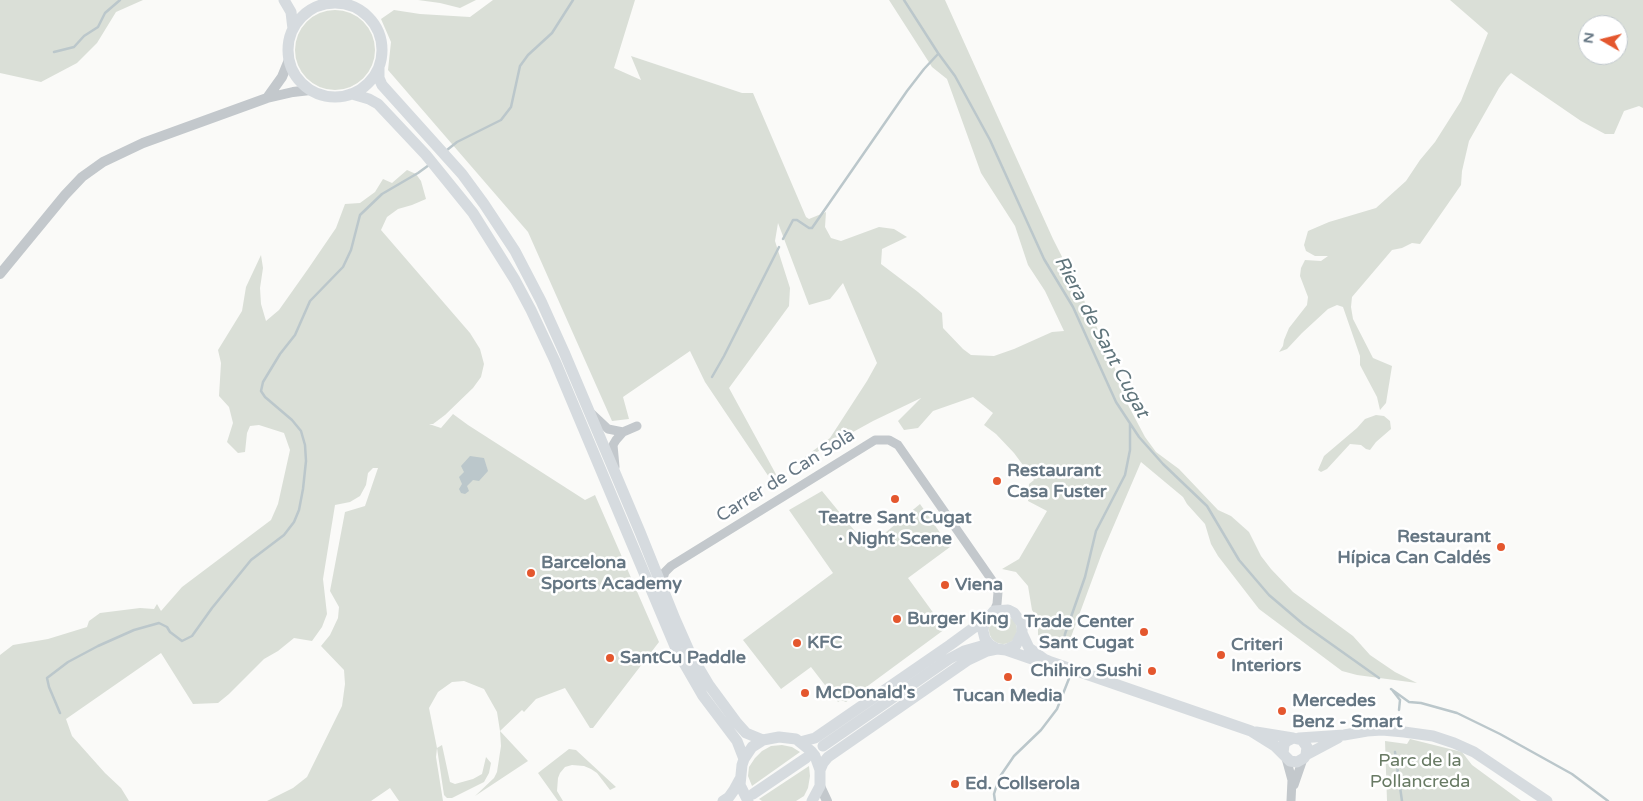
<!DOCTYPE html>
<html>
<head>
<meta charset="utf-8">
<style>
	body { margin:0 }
	#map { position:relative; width:1643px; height:801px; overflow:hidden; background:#fafaf8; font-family:"Varela Round",sans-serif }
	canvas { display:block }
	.north { position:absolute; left:1578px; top:15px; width:50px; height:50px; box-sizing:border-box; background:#fff; border:1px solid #c1c8cd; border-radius:50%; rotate:278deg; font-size:14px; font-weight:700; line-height:20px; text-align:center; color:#657683 }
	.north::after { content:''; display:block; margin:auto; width:18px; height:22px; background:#e4572e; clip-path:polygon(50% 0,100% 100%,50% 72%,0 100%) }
</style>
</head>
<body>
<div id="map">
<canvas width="1643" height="801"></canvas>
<div class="north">N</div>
</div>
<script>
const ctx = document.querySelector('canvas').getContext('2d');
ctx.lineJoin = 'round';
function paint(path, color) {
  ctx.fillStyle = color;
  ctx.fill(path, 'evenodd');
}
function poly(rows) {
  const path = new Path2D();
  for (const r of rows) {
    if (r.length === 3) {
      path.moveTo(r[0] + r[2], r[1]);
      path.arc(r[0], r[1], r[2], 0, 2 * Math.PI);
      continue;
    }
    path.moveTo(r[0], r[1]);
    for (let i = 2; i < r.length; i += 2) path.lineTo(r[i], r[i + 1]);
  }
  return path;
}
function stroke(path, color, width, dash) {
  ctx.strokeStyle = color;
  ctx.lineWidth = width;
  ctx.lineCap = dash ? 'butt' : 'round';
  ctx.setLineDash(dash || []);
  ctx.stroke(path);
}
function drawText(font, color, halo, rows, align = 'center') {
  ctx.font = font + ' "Varela Round",sans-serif';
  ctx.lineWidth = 5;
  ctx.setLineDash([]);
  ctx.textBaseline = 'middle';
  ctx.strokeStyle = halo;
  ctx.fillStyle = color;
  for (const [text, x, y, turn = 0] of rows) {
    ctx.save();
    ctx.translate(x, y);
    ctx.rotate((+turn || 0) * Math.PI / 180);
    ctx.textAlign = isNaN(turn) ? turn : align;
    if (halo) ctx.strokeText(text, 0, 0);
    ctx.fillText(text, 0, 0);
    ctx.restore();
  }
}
paint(poly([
	[0,0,143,0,116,12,97,43,77,63,41,82,0,73],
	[418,0,476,0,460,8,440,3],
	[493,0,635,0,614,68,641,80,631,56,742,93,753,93,806,217,809,219,826,212,825,227,831,238,841,241,879,227,894,229,907,237,882,249,881,264,918,292,942,313,943,328,963,349,971,355,994,356,1014,349,1052,332,1064,331,1045,291,1028,265,1015,226,981,173,947,79,932,67,889,0,945,0,1053,239,1090,312,1117,373,1128,405,1145,437,1156,452,1179,469,1218,510,1231,516,1249,532,1261,556,1271,569,1293,592,1353,636,1370,655,1395,672,1417,683,1357,675,1342,671,1259,609,1218,556,1211,544,1205,524,1187,504,1183,497,1141,462,1102,553,1068,645,1063,646,1056,645,1038,635,1038,619,1032,610,1028,586,1016,572,1002,569,1019,559,1047,511,1028,501,1029,484,1034,480,1014,453,996,434,984,425,993,413,973,397,933,411,918,428,904,430,898,421,921,398,873,421,797,463,830,438,867,381,877,363,843,283,830,299,809,305,778,223,775,241,790,288,789,306,729,388,778,478,773,483,705,382,690,351,623,397,629,419,612,421,528,232,388,70,391,42,381,19,394,10,420,14,470,17],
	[1450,0,1643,0,1643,108,1639,106,1624,111,1614,134,1605,134,1581,121,1511,73,1507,77,1499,88,1469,141,1462,171,1461,185,1420,244,1412,243,1402,248,1392,250,1352,297,1351,307,1353,319,1373,358,1392,366,1386,403,1380,410,1377,397,1360,365,1360,356,1343,307,1337,305,1328,309,1302,333,1287,349,1279,352,1283,346,1284,340,1289,328,1307,305,1308,297,1300,276,1301,268,1305,260,1321,261,1328,256,1315,256,1306,251,1304,245,1308,231,1329,222,1376,208,1406,181,1420,160,1435,142,1461,101,1488,33],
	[1588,25,1618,25,1618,55,1588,55],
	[335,50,40],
	[407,170,416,174,421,181,426,199,412,205,398,209,387,217,381,230,470,333,480,349,484,364,481,377,473,388,445,415,433,424,429,424,441,428,453,414,468,425,585,500,595,495,659,642,593,728,590,728,565,688,536,699,524,712,522,710,500,731,528,761,475,796,494,778,497,772,501,746,500,731,497,712,484,689,464,681,452,682,438,692,429,708,437,748,442,745,450,782,455,784,473,779,482,774,486,757,491,763,489,773,484,782,452,798,447,798,444,795,437,748,436,757,443,801,399,801,390,788,371,801,267,801,293,788,307,777,342,706,345,684,344,670,321,646,330,635,338,618,339,607,330,591,345,512,365,506,378,468,373,468,368,473,366,485,360,496,350,502,335,505,323,579,327,614,322,627,312,641,294,638,278,651,264,659,229,694,218,703,193,704,161,653,66,719,72,736,105,773,121,788,129,801,0,801,0,655,13,645,48,639,87,627,89,621,100,613,140,608,154,609,157,604,161,611,182,587,271,520,278,504,290,450,284,433,259,425,250,426,247,433,245,452,238,453,227,442,233,423,229,407,219,396,221,363,218,350,242,311,246,287,261,255,263,268,260,288,261,304,266,321,279,310,308,269,336,228,345,204,360,203,375,192,383,179,392,183],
	[1376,415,1384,416,1390,421,1391,429,1376,442,1370,450,1366,449,1361,445,1350,444,1327,469,1321,472,1318,470,1324,456,1357,428,1365,419],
	[822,491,868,547,920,504,950,547,908,578,945,629,846,702,841,700,838,702,811,667,781,689,743,640,833,573,789,510],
	[1003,630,14],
	[1410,739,1462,752,1472,765,1521,801,1387,801,1385,741,1407,744],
	[782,745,792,747,800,752,752,786,748,776,749,767,755,758,762,751,771,746],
	[569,749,576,750,616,787,610,790,597,773,591,769,584,766,572,765,565,767,560,773,558,778,557,791,563,801,558,801,538,773],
	[809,766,810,776,808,788,804,796,796,801,762,801,759,799]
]), '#dadfd7');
paint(poly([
	[470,456,484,458,488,471,479,481,473,480,467,486,469,491,465,494,461,493,459,489,462,484,459,477,464,472,461,466]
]), '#bbc7cb');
stroke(poly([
	[904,0,938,53,955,76,990,140,1044,259,1073,307,1116,402,1139,437,1163,464,1207,506,1239,560,1269,595,1303,624,1379,678],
	[54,52,74,47,84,36,98,27,105,13,120,0],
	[447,150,457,142,501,120,511,107,520,66,528,55,552,33,573,0],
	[783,239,793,220,797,220,809,228,812,228,907,91,924,69,938,54],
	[712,377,724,356,779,247],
	[1063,648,1065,634,1085,577,1096,531,1125,475,1130,450,1130,424],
	[1391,689,1409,702,1421,703,1457,713,1500,734,1572,774,1608,801],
	[1393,691,1400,700,1399,710],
	[60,713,49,687,47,678,68,662,98,646,134,630,159,623,167,627,170,632,182,641,192,636,212,608,251,560,284,535,294,522,299,510,303,489,306,461,305,445,301,431,292,420,265,397,261,391,263,382,280,354,295,335,310,301,343,267,351,250,360,215,382,194,418,173,429,165],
	[1395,752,1402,801],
	[995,801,994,794,999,778,1014,756,1041,730,1057,709,1070,676]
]), '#bbc7cb', 2.5);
stroke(poly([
	[592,414,608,429,623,432],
	[615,467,613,445,616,440,623,432,637,426],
	[661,584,665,572,671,566,875,440,889,440,898,445,996,586,998,592,997,604,994,611],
	[1286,758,1292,780,1291,801],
	[1294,785,1303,759]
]), '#c3c8cc', 9);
stroke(poly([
	[267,98,282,77,289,60],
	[0,274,65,195,82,177,103,162,143,143,267,98,293,92,310,90],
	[820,786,827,801]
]), '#c3c8cc', 10);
stroke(poly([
	[284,0,291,12,293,29],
	[335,50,47],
	[379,68,379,78,382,85,462,174,484,204,515,251,541,301,564,352,640,532,675,619,690,653,709,685,737,723,746,733,763,740],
	[352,94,369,99,378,104,426,155,473,213,515,280,531,310,555,361,677,651,703,696,737,741,744,759],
	[1022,633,1029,648,1044,659],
	[1006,650,1032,659,1044,659,1051,662,1251,731,1275,746,1290,761,1297,762,1304,758,1306,755,1307,747,1302,740,1293,738,1287,741,1284,744,1283,754],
	[1256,732,1293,738],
	[1299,738,1344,735,1367,731,1382,730,1404,732,1433,736,1454,743,1474,752,1547,801],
	[800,742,815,738,950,645,987,618],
	[823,746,949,659,964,651,985,645],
	[1306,755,1338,738],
	[753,794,806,758],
	[723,801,729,797,734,790,740,779],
	[748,801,740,785,742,765,744,759,752,747,763,740,779,737,796,739,811,751,815,756,820,770],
	[812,801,820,786,820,770,823,763,828,757,968,660,987,651,997,649,1006,650,1016,645,1022,633,1022,624,1014,613,1008,610,994,611,984,623,983,631,985,639,990,645,997,649]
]), '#d6dbdf', 11);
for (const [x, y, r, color] of [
	[997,481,5,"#e4572e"],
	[895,499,5,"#e4572e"],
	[1501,547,5,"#e4572e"],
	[531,573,5,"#e4572e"],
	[945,585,5,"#e4572e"],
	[897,619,5,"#e4572e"],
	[1144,632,5,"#e4572e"],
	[797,643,5,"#e4572e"],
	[1221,655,5,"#e4572e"],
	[610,658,5,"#e4572e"],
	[1152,671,5,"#e4572e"],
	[1008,677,5,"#e4572e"],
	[805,693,5,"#e4572e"],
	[1282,711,5,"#e4572e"],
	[955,784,5,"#e4572e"]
]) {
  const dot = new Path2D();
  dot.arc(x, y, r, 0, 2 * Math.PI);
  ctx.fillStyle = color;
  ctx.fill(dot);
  stroke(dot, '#fff', 2);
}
drawText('bold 18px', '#657683', '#fff', [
	["Restaurant",1007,471],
	["Casa Fuster",1007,492],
	["Teatre Sant Cugat",895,518,"center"],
	["· Night Scene",895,539,"center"],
	["Restaurant",1491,537,"right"],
	["Hípica Can Caldés",1491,558,"right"],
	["Barcelona",541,563],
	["Sports Academy",541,584],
	["Viena",955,585],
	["Burger King",907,619],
	["Trade Center",1134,622,"right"],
	["Sant Cugat",1134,643,"right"],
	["KFC",807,643],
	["Criteri",1231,645],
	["Interiors",1231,666],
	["SantCu Paddle",620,658],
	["Chihiro Sushi",1142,671,"right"],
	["McDonald's",815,693],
	["Tucan Media",1008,696,"center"],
	["Mercedes",1292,701],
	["Benz - Smart",1292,722],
	["Ed. Collserola",965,784]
], 'left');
drawText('18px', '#657683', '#fff', [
	["Carrer de Can Solà",786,476,-32]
]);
drawText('18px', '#687a64', '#fff', [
	["Parc de la",1420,761],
	["Pollancreda",1420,782]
]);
drawText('italic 19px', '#60757c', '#fff', [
	["Riera de Sant Cugat",1101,337,62]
]);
</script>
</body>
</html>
